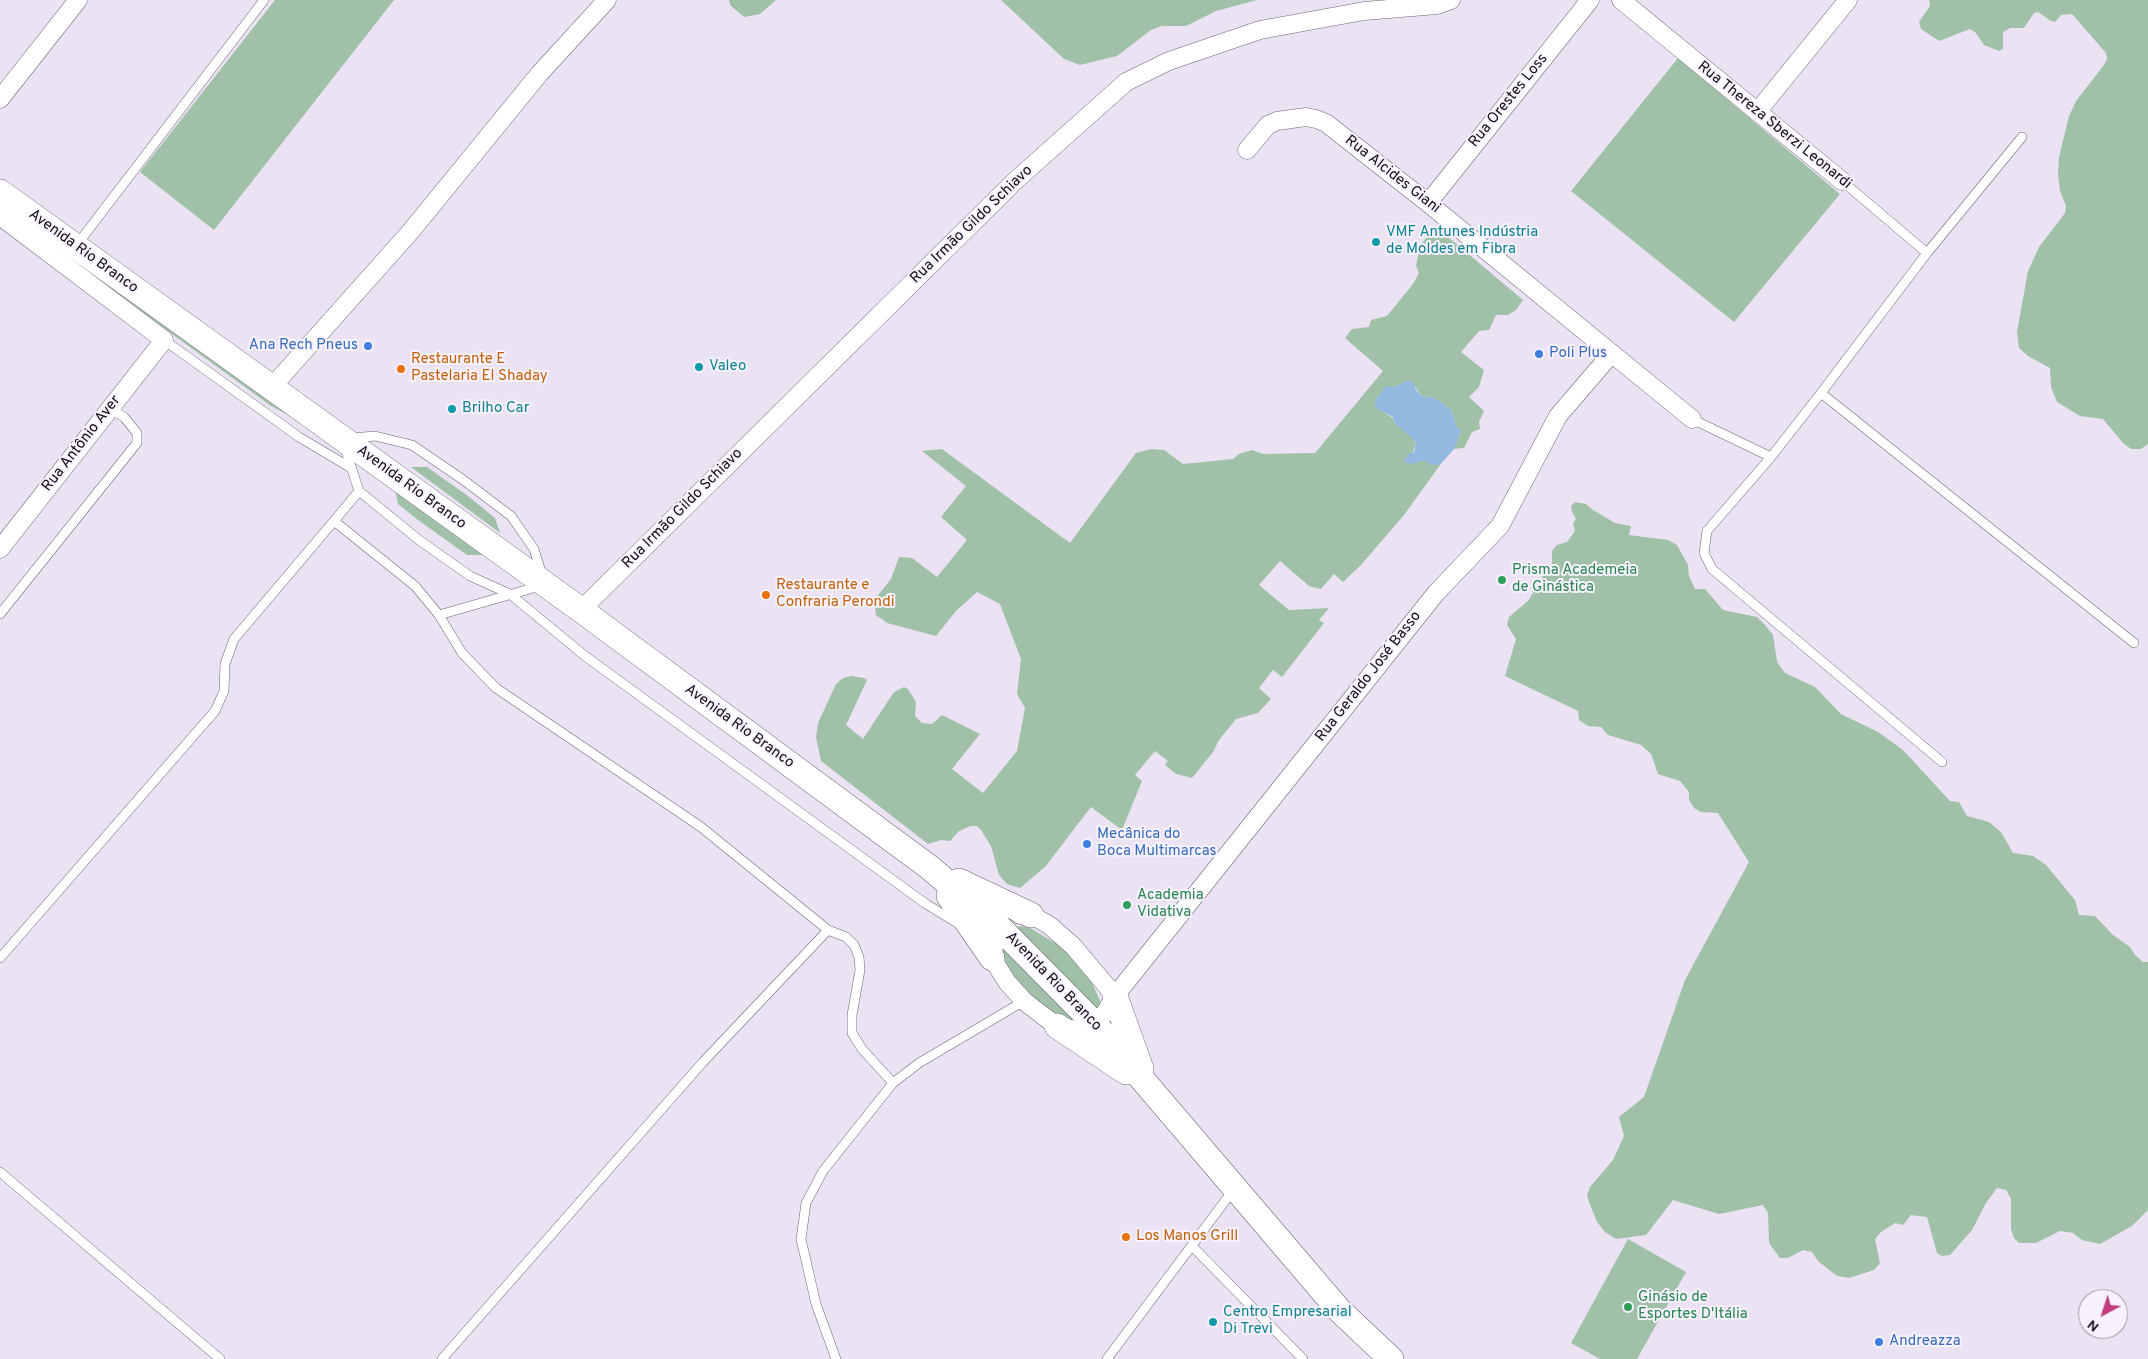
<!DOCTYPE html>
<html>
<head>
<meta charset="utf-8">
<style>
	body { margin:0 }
	#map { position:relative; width:2148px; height:1359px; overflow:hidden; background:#ebe3f3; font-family:Overpass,sans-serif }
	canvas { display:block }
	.north { position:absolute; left:2078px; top:1289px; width:50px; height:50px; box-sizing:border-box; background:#f8f1fe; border:1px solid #9c97a1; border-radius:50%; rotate:220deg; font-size:14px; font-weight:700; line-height:20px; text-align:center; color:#131016 }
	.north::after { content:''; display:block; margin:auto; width:18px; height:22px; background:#c23d7e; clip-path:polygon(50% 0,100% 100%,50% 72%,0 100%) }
</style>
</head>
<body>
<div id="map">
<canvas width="2148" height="1359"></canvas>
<div class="north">N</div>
</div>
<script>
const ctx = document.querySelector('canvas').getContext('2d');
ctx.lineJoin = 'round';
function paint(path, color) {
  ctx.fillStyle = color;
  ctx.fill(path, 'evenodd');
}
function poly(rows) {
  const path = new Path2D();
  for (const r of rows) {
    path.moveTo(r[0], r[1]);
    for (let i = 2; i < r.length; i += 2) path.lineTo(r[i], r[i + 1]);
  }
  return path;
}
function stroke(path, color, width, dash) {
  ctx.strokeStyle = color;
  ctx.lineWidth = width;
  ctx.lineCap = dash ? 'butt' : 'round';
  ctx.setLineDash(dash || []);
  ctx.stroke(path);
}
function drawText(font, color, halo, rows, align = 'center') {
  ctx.font = font + ' Overpass,sans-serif';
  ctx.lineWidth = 4;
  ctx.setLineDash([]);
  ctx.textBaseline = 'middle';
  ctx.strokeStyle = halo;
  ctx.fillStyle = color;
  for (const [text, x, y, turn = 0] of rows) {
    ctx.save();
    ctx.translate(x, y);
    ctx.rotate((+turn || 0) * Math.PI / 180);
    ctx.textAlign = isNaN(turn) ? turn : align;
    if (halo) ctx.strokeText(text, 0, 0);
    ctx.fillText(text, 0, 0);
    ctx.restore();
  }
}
paint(poly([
	[275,0,394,0,214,230,140,172],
	[729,0,776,0,760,14,744,17,730,5],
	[1001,0,1257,0,1216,11,1186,26,1162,26,1151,30,1117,56,1080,65,1064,59],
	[1929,0,2148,0,2148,444,2141,449,2131,449,2123,443,2103,419,2080,416,2057,402,2051,387,2050,368,2028,356,2019,348,2017,332,2028,271,2039,247,2065,213,2066,206,2060,191,2058,174,2059,157,2069,116,2076,101,2104,65,2107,59,2106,53,2072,14,2061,15,2055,22,2051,21,2038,12,2034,13,2024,28,2010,28,2003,32,2003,49,1999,51,1984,45,1976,33,1970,29,1939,41,1921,29,1919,22,1930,6],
	[1678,58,1840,194,1734,322,1571,191],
	[0,199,297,420,271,406,0,209],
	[1435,226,1523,300,1516,310,1508,315,1496,315,1489,330,1479,331,1461,352,1484,370,1479,387,1469,397,1484,411,1479,422,1480,429,1472,432,1464,448,1454,449,1461,431,1456,426,1451,410,1435,398,1422,396,1409,380,1394,387,1386,387,1375,401,1383,412,1393,418,1395,423,1412,436,1416,444,1412,454,1417,462,1424,460,1431,464,1440,465,1404,515,1361,565,1343,582,1334,574,1321,589,1309,586,1280,561,1259,585,1289,610,1329,608,1319,620,1324,623,1282,677,1273,670,1259,688,1271,699,1258,713,1236,719,1219,740,1213,752,1192,778,1176,774,1165,765,1168,761,1155,751,1135,775,1142,781,1122,830,1091,807,1045,867,1020,888,1007,884,999,875,991,846,981,830,977,826,971,826,959,831,950,841,941,840,928,844,821,761,816,737,818,723,836,684,843,678,851,676,864,678,867,680,846,725,863,739,894,692,904,687,908,689,916,702,915,716,922,723,932,724,942,715,980,734,952,769,983,793,1017,751,1025,708,1017,694,1021,659,1000,604,977,592,956,611,936,636,887,623,876,615,874,600,891,579,899,557,912,558,937,577,967,540,941,517,966,486,922,451,942,449,1070,543,1136,453,1151,449,1164,450,1183,464,1233,459,1239,454,1252,450,1263,454,1315,453,1383,371,1345,338,1352,329,1369,327,1371,320,1387,316,1413,284,1419,273,1416,266,1420,246],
	[411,467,427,467,468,496,495,518,500,533],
	[395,489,483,555,467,555,418,520,398,504],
	[1575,502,1586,504,1593,510,1615,523,1631,526,1629,535,1668,540,1677,545,1688,565,1689,576,1695,589,1705,589,1723,610,1757,617,1765,625,1773,635,1777,662,1785,673,1815,687,1841,714,1878,732,1903,750,1950,801,1959,802,1967,816,1989,822,2001,832,2013,853,2033,856,2046,865,2075,900,2079,915,2095,916,2113,935,2130,947,2135,955,2143,962,2148,962,2148,1210,2132,1226,2100,1244,2082,1240,2073,1233,2060,1231,2036,1243,2019,1243,2014,1238,2011,1229,2011,1199,2006,1190,1997,1188,1986,1203,1972,1230,1950,1255,1942,1256,1937,1253,1927,1217,1911,1215,1903,1225,1895,1223,1881,1232,1875,1239,1880,1263,1874,1270,1849,1278,1837,1276,1818,1261,1812,1252,1803,1250,1788,1258,1780,1258,1769,1243,1768,1213,1763,1205,1719,1214,1673,1200,1646,1235,1616,1239,1605,1232,1597,1222,1589,1202,1587,1195,1590,1187,1613,1160,1624,1136,1619,1117,1644,1097,1685,980,1749,862,1718,813,1701,812,1694,808,1689,800,1689,792,1680,781,1658,774,1651,754,1641,745,1608,735,1601,727,1588,726,1579,720,1578,711,1505,676,1516,639,1507,625,1509,617,1528,601,1542,579,1543,571,1552,565,1552,551,1557,545,1567,542,1575,531,1573,524,1576,519,1572,512,1571,506],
	[1027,926,1060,946,1089,976,1100,1001,1099,1015,1011,927],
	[998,938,1084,1026,1056,1016,1030,997,1008,970],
	[1628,1239,1686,1272,1637,1359,1600,1359,1571,1343]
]), '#a0c1a8');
paint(poly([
	[1409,380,1415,384,1415,389,1422,396,1435,398,1451,410,1456,426,1461,431,1454,449,1440,465,1431,465,1424,460,1412,464,1404,462,1407,455,1414,452,1416,444,1414,440,1395,423,1393,417,1379,410,1375,405,1375,401,1386,386,1394,387]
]), '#93b9e1');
const service = poly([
	[1842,181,1927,253],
	[76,246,264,0],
	[164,340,299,437,351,468],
	[1821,393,1927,253,2022,137],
	[1692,419,1771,457,1821,393,2134,643],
	[351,438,375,436,412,445,462,479,511,516,534,549,542,575],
	[345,448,359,491,419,540,470,576,510,594,585,656,926,904,959,924],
	[1771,457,1707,531,1704,553,1712,569,1942,762],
	[334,521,359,491],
	[0,614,137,443,137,433,124,417,110,409],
	[439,615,540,586],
	[0,958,215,711,224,691,225,664,234,639,334,521,415,586,439,615,462,653,496,688,701,827,828,930,846,937,854,945,859,957,860,970,852,1015,852,1033,862,1049,893,1083],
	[0,1172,220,1359],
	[1192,1246,1303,1359],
	[442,1359,703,1062,828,930],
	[836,1359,816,1304,801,1239,806,1203,823,1171,893,1083,919,1063,1024,1001],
	[1107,1359,1234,1189]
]);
const minor = poly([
	[1621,0,1842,181],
	[0,99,78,0],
	[1757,112,1848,0],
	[1247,150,1268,125,1277,121,1306,117,1316,119,1326,123,1428,203,1692,419],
	[1428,203,1590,0],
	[0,216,164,340,0,549],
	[271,388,411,231,540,73,607,0],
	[581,610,1015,181,1126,82,1169,61,1260,30,1364,11,1437,5,1451,0],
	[1020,915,1031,915,1049,925,1073,946,1115,996],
	[994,947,992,958,1007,982,1024,1001,1042,1015,1057,1026,1081,1031,1095,1024,1105,1013,1115,996,1436,593,1500,526,1558,416,1612,353]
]);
const secondary = poly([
	[0,192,581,610,929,867,998,926,1095,1024,1339,1310,1391,1359],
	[959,881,1031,915],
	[949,896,992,958],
	[1115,996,1141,1069],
	[1057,1026,1126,1072]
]);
stroke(service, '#6e6674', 10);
stroke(minor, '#6e6674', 19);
stroke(secondary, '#6e6674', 26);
stroke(service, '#fff', 9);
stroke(minor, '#fff', 18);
stroke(secondary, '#fff', 25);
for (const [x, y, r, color] of [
	[1376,242,5,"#0f9aa8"],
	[368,346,5,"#3f7fe0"],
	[1539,354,5,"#3f7fe0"],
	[699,367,5,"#0f9aa8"],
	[401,369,5,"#e8710a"],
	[452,409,5,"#0f9aa8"],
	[1502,580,5,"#2e9e5b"],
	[766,595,5,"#e8710a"],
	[1087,844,5,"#3f7fe0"],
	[1127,905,5,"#2e9e5b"],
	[1126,1237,5,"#e8710a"],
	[1628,1307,5,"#2e9e5b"],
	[1213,1322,5,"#0f9aa8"],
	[1879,1342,5,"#3f7fe0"]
]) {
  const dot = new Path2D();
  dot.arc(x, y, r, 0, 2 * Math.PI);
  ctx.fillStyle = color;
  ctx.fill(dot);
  stroke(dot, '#f8f1fe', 2);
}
drawText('15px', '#131016', '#f8f1fe', [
	["Rua Orestes Loss",1509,101,-51],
	["Rua Thereza Sberzi Leonardi",1774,126,39],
	["Rua Alcides Giani",1392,175,38],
	["Rua Irmão Gildo Schiavo",972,225,-44],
	["Avenida Rio Branco",83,252,36],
	["Rua Antônio Aver",82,444,-52],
	["Avenida Rio Branco",411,488,36],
	["Rua Irmão Gildo Schiavo",683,509,-45],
	["Rua Geraldo José Basso",1369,677,-52],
	["Avenida Rio Branco",739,727,36],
	["Avenida Rio Branco",1053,982,46]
]);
drawText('15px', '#0d838f', '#f8f1fe', [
	["VMF Antunes Indústria",1386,233],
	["de Moldes em Fibra",1386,250],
	["Valeo",709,367],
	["Brilho Car",462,409],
	["Centro Empresarial",1223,1313],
	["Di Trevi",1223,1330]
], 'left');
drawText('15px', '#366cbe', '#f8f1fe', [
	["Ana Rech Pneus",358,346,"right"],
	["Poli Plus",1549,354],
	["Mecânica do",1097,835],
	["Boca Multimarcas",1097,852],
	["Andreazza",1889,1342]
], 'left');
drawText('15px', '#c56008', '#f8f1fe', [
	["Restaurante E",411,360],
	["Pastelaria El Shaday",411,377],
	["Restaurante e",776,586],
	["Confraria Perondi",776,603],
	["Los Manos Grill",1136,1237]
], 'left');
drawText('15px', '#27864d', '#f8f1fe', [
	["Prisma Academeia",1512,571],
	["de Ginástica",1512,588],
	["Academia",1137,896],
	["Vidativa",1137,913],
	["Ginásio de",1638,1298],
	["Esportes D'Itália",1638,1315]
], 'left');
</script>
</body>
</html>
